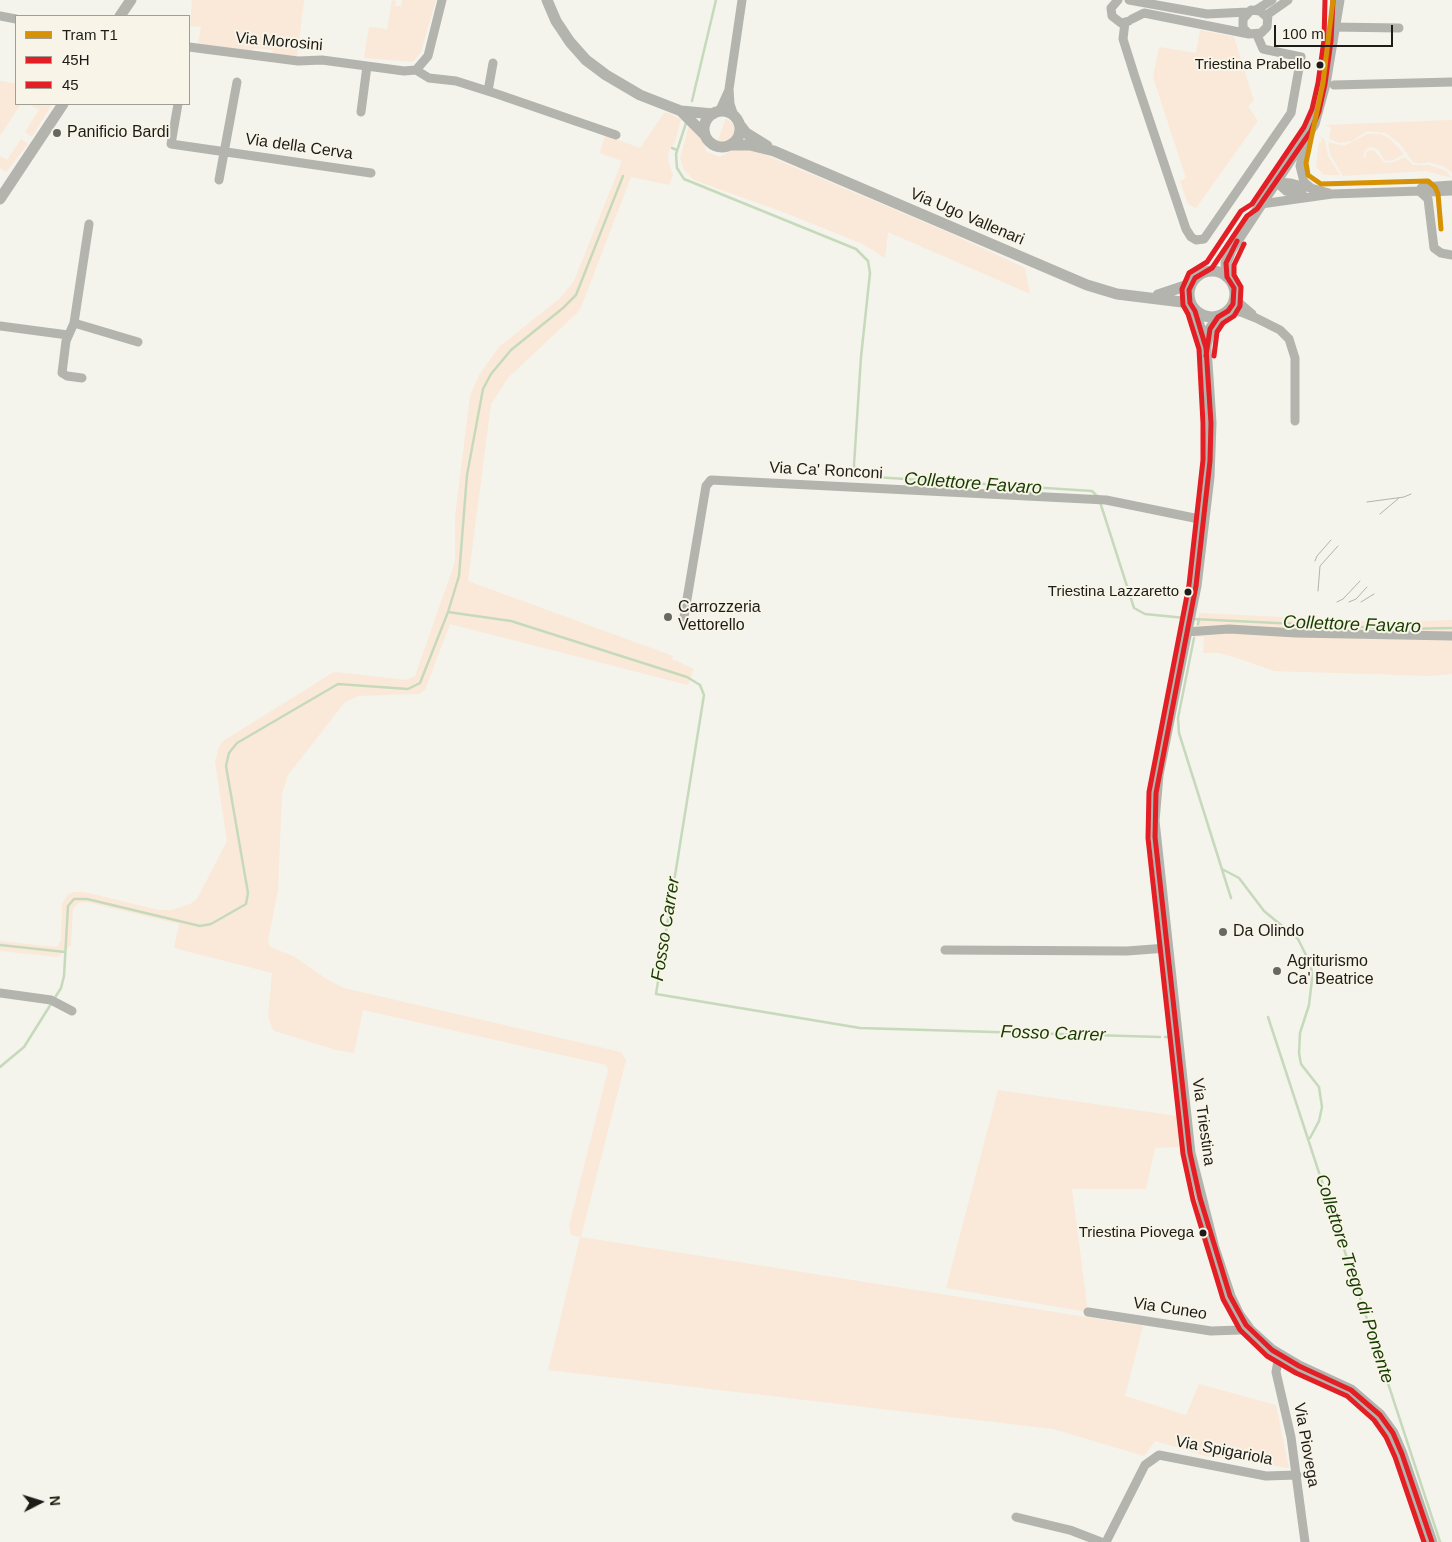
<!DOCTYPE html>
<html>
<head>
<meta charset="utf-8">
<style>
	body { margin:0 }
	#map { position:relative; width:1452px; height:1542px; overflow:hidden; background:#f4f3ec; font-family:Helvetica,sans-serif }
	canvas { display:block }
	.legend { position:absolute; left:15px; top:15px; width:175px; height:90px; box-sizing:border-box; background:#f8f5e8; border:1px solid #a09e95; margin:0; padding:6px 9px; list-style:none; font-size:15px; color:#1d1c18 }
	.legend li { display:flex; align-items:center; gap:10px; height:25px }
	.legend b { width:25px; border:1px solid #a09e95 }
	.north { position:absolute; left:15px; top:1477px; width:50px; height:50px; -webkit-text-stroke:4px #f8f5e8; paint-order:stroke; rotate:85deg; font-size:14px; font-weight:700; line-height:20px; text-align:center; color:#1d1c18 }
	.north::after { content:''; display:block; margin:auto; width:18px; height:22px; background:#1d1c18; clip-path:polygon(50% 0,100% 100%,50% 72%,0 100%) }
	.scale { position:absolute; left:1274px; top:25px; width:119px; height:22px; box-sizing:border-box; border:2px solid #1d1c18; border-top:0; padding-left:6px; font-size:15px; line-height:18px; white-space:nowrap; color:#1d1c18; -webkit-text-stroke:4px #f8f5e8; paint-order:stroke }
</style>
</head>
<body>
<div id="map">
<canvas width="1452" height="1542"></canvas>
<ul class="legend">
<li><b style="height:6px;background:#d69104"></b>Tram T1</li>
<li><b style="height:6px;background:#e31e24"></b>45H</li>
<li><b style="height:6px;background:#e31e24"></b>45</li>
</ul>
<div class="north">N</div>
<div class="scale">100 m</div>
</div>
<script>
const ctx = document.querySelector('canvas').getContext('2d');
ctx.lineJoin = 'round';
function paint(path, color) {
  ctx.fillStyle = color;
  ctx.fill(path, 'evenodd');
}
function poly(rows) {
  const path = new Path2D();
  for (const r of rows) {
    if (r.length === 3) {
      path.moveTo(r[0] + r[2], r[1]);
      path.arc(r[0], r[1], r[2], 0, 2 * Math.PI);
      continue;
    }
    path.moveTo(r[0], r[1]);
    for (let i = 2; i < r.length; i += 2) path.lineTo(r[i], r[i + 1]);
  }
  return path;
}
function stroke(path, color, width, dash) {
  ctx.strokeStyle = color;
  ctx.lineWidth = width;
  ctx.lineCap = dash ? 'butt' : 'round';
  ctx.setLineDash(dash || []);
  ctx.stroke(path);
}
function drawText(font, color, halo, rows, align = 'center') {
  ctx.font = font + ' Helvetica,sans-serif';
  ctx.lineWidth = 4;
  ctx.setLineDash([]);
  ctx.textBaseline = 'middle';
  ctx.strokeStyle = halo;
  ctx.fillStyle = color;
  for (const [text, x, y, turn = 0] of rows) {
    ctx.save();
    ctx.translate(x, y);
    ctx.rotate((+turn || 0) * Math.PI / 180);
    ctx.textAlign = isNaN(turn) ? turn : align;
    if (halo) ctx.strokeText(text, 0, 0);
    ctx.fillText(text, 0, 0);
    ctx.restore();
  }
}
paint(poly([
	[192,0,304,0,297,57,272,54,273,50,253,48,252,52,198,45,201,27,190,26],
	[392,0,396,1,395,6,401,6,402,0,436,0,421,52,413,62,364,58,369,27,387,29],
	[1200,30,1234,37,1254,101,1248,106,1258,121,1196,208,1188,204,1180,181,1186,178,1153,77,1159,47,1196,53],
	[16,79,16,104,21,104,0,136,0,81,15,83],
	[29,104,52,104,32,137,25,132,39,110],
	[665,112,681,119,675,142,669,150,668,161,673,175,669,185,631,177,580,310,508,378,491,404,468,581,673,656,672,659,694,669,688,685,450,624,425,690,419,694,358,696,345,702,288,775,282,793,278,890,268,941,270,947,293,956,328,980,344,988,621,1052,626,1060,581,1237,1143,1326,1125,1396,1186,1415,1199,1384,1276,1405,1289,1468,1206,1456,1155,1441,1144,1456,1053,1429,548,1370,580,1237,571,1235,569,1226,608,1070,606,1065,363,1010,354,1053,336,1050,275,1031,272,1028,268,1016,272,973,174,948,179,924,86,902,79,903,73,908,71,945,58,957,0,951,0,941,57,947,61,940,62,904,68,894,75,892,84,892,159,910,172,910,190,904,197,899,227,841,215,762,219,747,223,741,334,672,407,680,415,676,455,562,455,516,470,396,479,375,499,347,560,298,574,281,622,161,600,153,605,135,640,148],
	[726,118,734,125,734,133,729,140,721,141,718,140],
	[1452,120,1452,173,1445,167,1429,162,1421,164,1413,162,1400,144,1386,133,1367,131,1352,141,1340,143,1329,139,1331,128,1325,125],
	[689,125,699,133,707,152,720,157,732,150,749,148,952,234,1025,268,1030,294,888,232,885,258,863,244,788,214,694,180,684,170,680,158],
	[1367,134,1380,134,1389,138,1404,154,1394,160,1385,161,1378,149,1371,147,1365,150,1363,158,1365,158,1367,151,1373,150,1385,163,1394,162,1405,157,1413,165,1429,165,1446,171,1452,178,1426,171,1343,176,1330,154,1328,142,1344,146],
	[1320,137,1325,140,1328,156,1340,175,1324,175,1316,167,1319,142,1322,141],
	[21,139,28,144,6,172,0,168,0,156,7,160],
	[1199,613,1386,622,1452,620,1452,674,1431,676,1274,671,1234,657,1220,653,1203,653,1204,637,1193,637],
	[998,1090,1177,1116,1179,1147,1155,1148,1146,1189,1072,1189,1088,1312,946,1288]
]), '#fae9d9');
stroke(poly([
	[692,101,716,0],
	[686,123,676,154,677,168,684,179,856,249,868,261,870,273,861,357,854,465,856,474,859,476,1092,491,1098,497],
	[672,148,677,150],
	[1100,502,1134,608,1145,614,1185,618],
	[448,612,511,621,687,677,700,685,704,695,656,994,860,1028,1160,1037],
	[1193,619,1403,629,1452,628],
	[1198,624,1199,619],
	[1194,638,1178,718,1179,733,1231,898],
	[1222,869,1239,878,1264,911,1298,939,1311,965,1312,979,1309,1005,1300,1033,1299,1053,1301,1064,1319,1087,1322,1107,1319,1121,1310,1138],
	[0,945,65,952],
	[1268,1017,1440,1542],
	[1165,1037,1167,1037],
	[0,1067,24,1047,61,988,64,976,68,906,74,899,87,899,200,926,211,924,246,904,248,893,226,766,229,753,237,743,338,684,408,689,420,683,448,612,459,576,467,475,483,389,491,374,511,350,563,308,576,295,623,176]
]), '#c6dabb', 2.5);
stroke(poly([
	[1118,0,1111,8,1112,16,1121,23,1129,21],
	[1129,0,1207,14,1248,12],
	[1256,10,1272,0],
	[0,16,16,19],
	[1267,17,1260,11,1251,10,1243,19,1243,28,1249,34,1261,33,1267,27,1268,14,1288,0],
	[1132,19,1144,13,1249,34],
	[1125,22,1123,39,1135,77,1186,229,1191,237,1196,240,1204,239,1291,113,1301,57,1263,49,1257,35],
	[1332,27,1399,28],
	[189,47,298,61,322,60,404,71,416,70,428,56,442,0],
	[416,70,429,78,456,81,497,94,616,135],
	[1334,85,1452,82],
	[488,91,493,63],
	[178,104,171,144,371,173],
	[361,112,367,66],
	[719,112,728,92],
	[734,116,730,104,729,89,742,0],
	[1306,143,1300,166,1304,182,1311,188,1329,193],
	[219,180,237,82],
	[1276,182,1286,191,1303,195],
	[1276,182,1291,183,1310,188],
	[1419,191,1422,187,1452,185],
	[1429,192,1452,191],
	[1261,204,1332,194,1419,191,1428,199,1434,248,1441,253,1452,255],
	[1235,295,1238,302,1252,314],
	[1228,311,1241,312,1256,318,1280,330,1289,339,1295,358,1295,421],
	[74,323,138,342],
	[0,326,68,335],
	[82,378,67,376,62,373,66,341,74,323,89,224],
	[683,623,706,486,711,480,1106,500,1204,520],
	[1186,632,1229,629,1296,633,1452,636],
	[945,950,1127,951,1167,948],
	[0,993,51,1000,72,1011],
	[1088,1312,1211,1331,1240,1330,1246,1325],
	[1279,1355,1276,1372,1291,1437,1305,1542],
	[1016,1517,1070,1530,1101,1542],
	[1106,1542,1145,1465,1159,1455,1266,1476,1297,1475]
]), '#b3b4ad', 9);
stroke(poly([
	[547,0,556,21,570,42,586,60,606,75,640,95,681,111,713,114],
	[120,16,131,0],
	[681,111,705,135],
	[722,129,18],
	[740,125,746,133,767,146],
	[731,145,750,145,774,151,1087,285,1117,294,1190,303],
	[0,199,63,104],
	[1212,294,23],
	[1227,277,1226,263,1231,250,1314,124,1325,84,1339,0],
	[1158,295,1191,284],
	[1195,311,1206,348,1209,392,1211,423,1209,477,1196,586,1158,775,1154,821,1190,1153,1214,1248,1230,1296,1239,1315,1250,1330,1272,1350,1299,1366,1351,1390,1380,1415,1393,1433,1402,1454,1432,1542],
	[1206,346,1210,329,1218,317]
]), '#b3b4ad', 11);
stroke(poly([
	[1367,502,1404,497,1411,494],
	[1380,514,1399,498],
	[1315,561,1317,556,1331,540],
	[1318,591,1320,566,1338,546],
	[1337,602,1343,599,1360,581],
	[1349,602,1356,599,1367,587],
	[1361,602,1374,594]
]), '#b3b2ac', 1);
stroke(poly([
	[1333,0,1331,41,1325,84,1319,111,1311,131,1257,209,1247,216,1212,268,1195,278,1189,290,1190,303,1195,311,1206,348,1211,423,1210,461,1196,586,1156,793,1155,837,1190,1153,1200,1198,1230,1296,1246,1325,1272,1350,1299,1366,1351,1390,1380,1415,1393,1433,1402,1454,1432,1542],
	[1206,356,1210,329,1218,317,1228,311,1233,304,1234,288,1227,277,1226,263,1237,241]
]), '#e31e24', 5);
stroke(poly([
	[1325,0,1324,40,1318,83,1312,109,1304,127,1252,204,1241,211,1207,262,1189,273,1182,289,1183,305,1188,314,1199,349,1203,423,1203,460,1189,585,1149,792,1148,838,1183,1154,1193,1200,1223,1299,1240,1330,1267,1356,1296,1373,1347,1396,1374,1420,1386,1437,1395,1457,1424,1542],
	[1214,356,1217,332,1223,323,1234,316,1240,306,1241,287,1234,275,1234,265,1244,244]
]), '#e31e24', 5);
stroke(poly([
	[1333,0,1323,83,1306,163,1308,175,1321,184,1428,181,1435,187,1438,194,1441,229]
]), '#d69104', 5);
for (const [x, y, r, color] of [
	[1320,65,4.5,"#1d1c18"],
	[57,133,5,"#686762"],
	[1188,592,4.5,"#1d1c18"],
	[668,617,5,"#686762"],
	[1223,932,5,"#686762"],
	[1277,971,5,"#686762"],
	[1203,1233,4.5,"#1d1c18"]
]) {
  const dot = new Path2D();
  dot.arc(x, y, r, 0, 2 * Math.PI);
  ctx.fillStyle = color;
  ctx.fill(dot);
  stroke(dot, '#f8f5e8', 2);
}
drawText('15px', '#1d1c18', '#f8f5e8', [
	["Triestina Prabello",1311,65],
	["Triestina Lazzaretto",1179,592],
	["Triestina Piovega",1194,1233]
], 'right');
drawText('16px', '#1d1c18', '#f8f5e8', [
	["Via Morosini",279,42,5],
	["Via della Cerva",299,147,8],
	["Via Ugo Vallenari",967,217,23],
	["Via Ca' Ronconi",826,471,3],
	["Via Triestina",1203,1122,82],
	["Via Cuneo",1170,1309,9],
	["Via Piovega",1306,1445,80],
	["Via Spigariola",1224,1451,11]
]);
drawText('16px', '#1d1c18', '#f8f5e8', [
	["Panificio Bardi",67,133],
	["Carrozzeria",678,608],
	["Vettorello",678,626],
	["Da Olindo",1233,932],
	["Agriturismo",1287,962],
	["Ca' Beatrice",1287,980]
], 'left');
drawText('italic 18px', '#173c00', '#f8f5e8', [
	["Collettore Favaro",973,484,4],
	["Collettore Favaro",1352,625,2],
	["Fosso Carrer",666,929,-81],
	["Fosso Carrer",1053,1034,2],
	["Collettore Trego di Ponente",1354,1279,72]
]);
</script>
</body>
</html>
